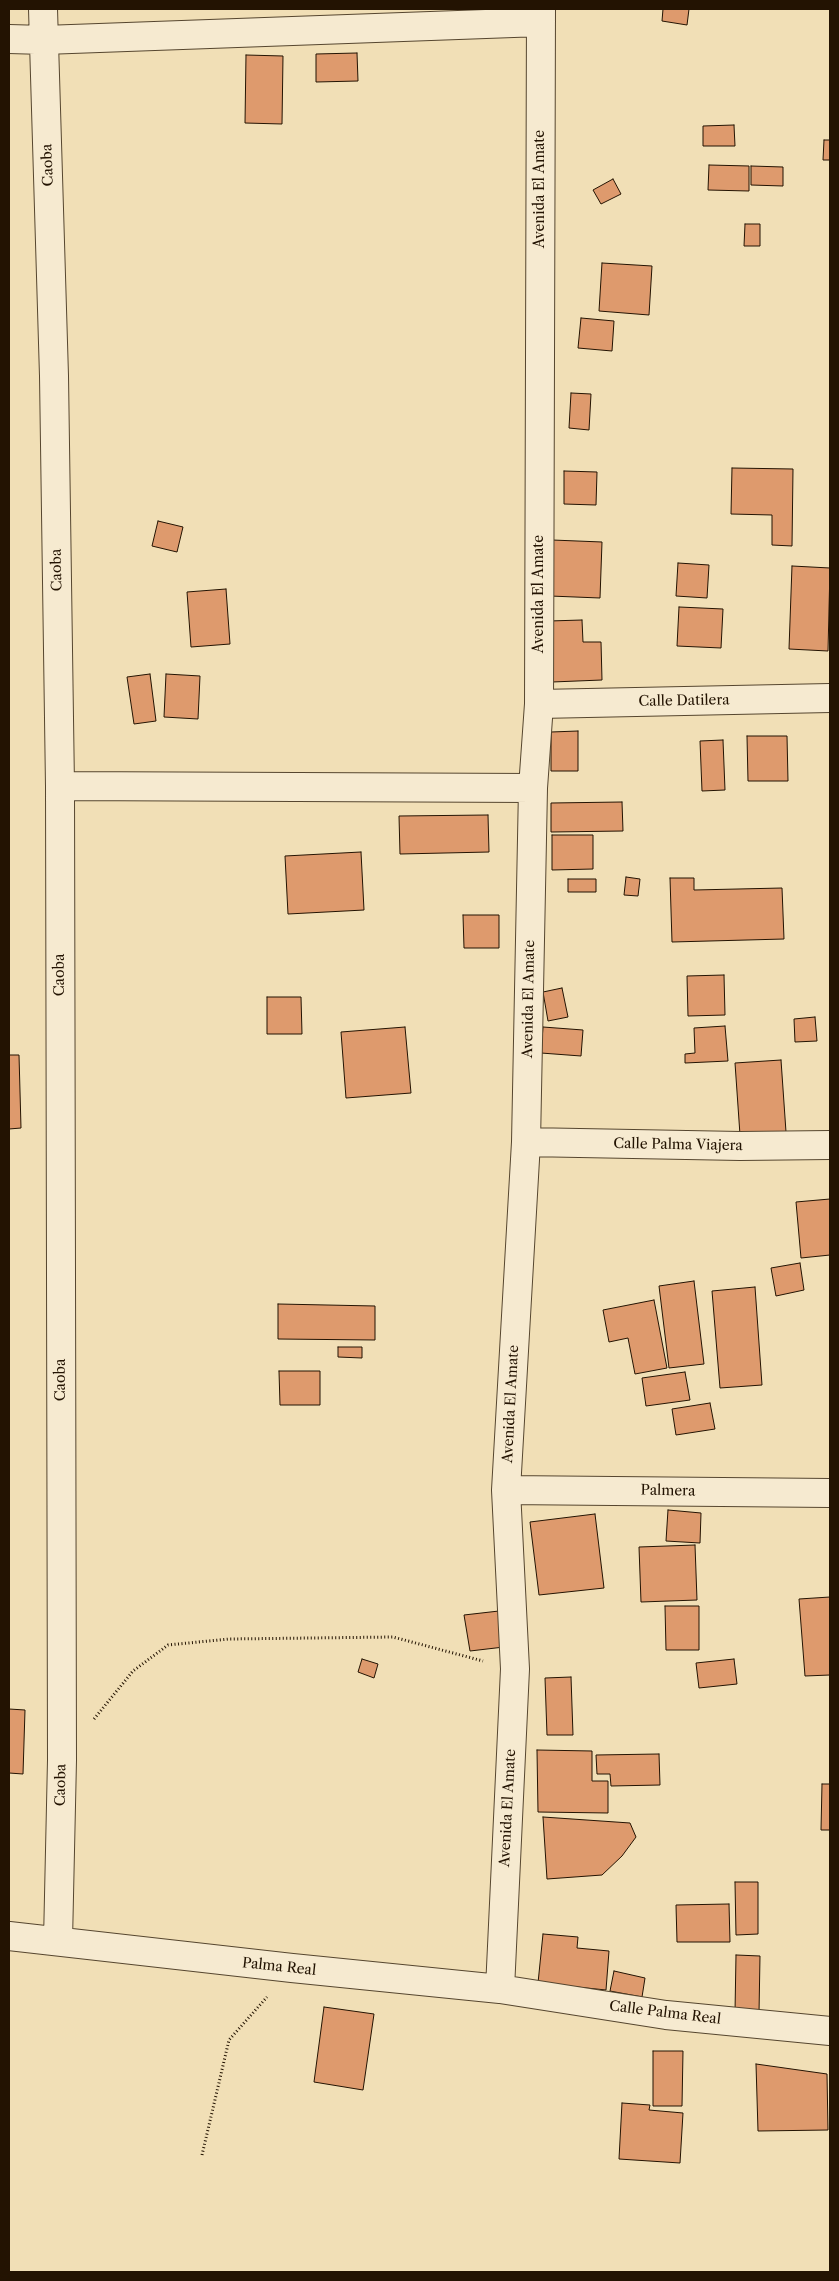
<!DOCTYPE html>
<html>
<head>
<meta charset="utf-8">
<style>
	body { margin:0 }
	#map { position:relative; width:839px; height:2281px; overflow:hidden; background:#f1dfb6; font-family:"Libre Caslon Text",serif }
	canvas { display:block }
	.frame { position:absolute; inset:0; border:10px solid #231302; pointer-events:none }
</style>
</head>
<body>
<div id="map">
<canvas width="839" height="2281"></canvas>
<div class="frame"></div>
</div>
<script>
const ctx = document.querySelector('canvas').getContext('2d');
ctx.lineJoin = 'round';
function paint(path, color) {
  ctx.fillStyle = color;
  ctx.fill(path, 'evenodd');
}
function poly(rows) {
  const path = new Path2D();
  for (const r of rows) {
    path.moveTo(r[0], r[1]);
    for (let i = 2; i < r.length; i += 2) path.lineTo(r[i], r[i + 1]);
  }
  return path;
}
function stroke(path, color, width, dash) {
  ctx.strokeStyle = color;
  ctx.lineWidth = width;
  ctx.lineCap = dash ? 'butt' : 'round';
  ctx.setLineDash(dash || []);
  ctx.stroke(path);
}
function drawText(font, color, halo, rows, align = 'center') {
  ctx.font = font + ' "Libre Caslon Text",serif';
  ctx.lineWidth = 4;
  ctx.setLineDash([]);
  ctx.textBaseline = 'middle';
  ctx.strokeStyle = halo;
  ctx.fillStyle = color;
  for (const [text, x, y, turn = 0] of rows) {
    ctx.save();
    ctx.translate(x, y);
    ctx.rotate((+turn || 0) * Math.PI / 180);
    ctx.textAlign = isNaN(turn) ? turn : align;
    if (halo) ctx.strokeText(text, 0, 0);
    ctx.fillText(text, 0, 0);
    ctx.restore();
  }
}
const building = poly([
	[663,9,689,9,687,25,662,21,663,9],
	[357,53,358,81,316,82,316,54,357,53],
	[246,55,283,56,282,124,245,123,246,55],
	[734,125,735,146,703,146,703,126,734,125],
	[824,140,830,140,830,160,823,160,824,140],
	[709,165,749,166,749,191,708,190,709,165],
	[751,166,783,167,783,186,751,185,751,166],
	[613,179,621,194,601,204,593,190,613,179],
	[745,224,760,224,760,246,744,246,745,224],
	[602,263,652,266,649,315,599,311,602,263],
	[581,318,614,321,612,351,578,348,581,318],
	[571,393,591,394,589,430,569,428,571,393],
	[732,468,793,469,792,546,772,545,772,515,731,514,732,468],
	[564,471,597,472,596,505,564,504,564,471],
	[158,521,183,527,177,552,152,546,158,521],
	[552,540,602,542,600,598,550,596,552,540],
	[678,563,709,565,707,598,676,596,678,563],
	[792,566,830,568,828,651,789,649,792,566],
	[226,589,230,644,191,647,187,592,226,589],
	[679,607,723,609,721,648,677,646,679,607],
	[582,620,583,642,601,642,602,680,552,682,549,621,582,620],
	[150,674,156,721,134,724,127,677,150,674],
	[166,674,200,676,198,719,164,717,166,674],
	[578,731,578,771,551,771,551,732,578,731],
	[747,736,787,736,788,781,748,781,747,736],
	[723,740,725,790,702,791,700,741,723,740],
	[622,802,623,831,551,832,551,803,622,802],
	[488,815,489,852,400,854,399,816,488,815],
	[552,835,593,835,593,869,552,870,552,835],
	[361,852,364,910,288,914,285,856,361,852],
	[626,877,640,879,638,896,624,895,626,877],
	[670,878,694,878,694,890,782,888,784,939,672,942,670,878],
	[568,879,596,879,596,892,568,892,568,879],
	[463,915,499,915,499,948,464,948,463,915],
	[724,975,725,1015,688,1016,687,976,724,975],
	[562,988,568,1017,548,1021,543,992,562,988],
	[267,997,301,997,302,1034,267,1034,267,997],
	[815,1017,817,1041,795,1042,794,1019,815,1017],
	[725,1026,728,1061,685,1063,685,1054,695,1053,694,1028,725,1026],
	[405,1027,411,1093,346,1098,341,1032,405,1027],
	[543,1027,583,1030,581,1056,541,1053,543,1027],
	[9,1055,19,1055,21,1128,9,1129,9,1055],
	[781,1060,786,1132,740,1135,735,1063,781,1060],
	[830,1199,830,1255,801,1258,796,1202,830,1199],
	[800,1263,804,1290,776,1296,771,1268,800,1263],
	[694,1281,704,1364,669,1368,659,1286,694,1281],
	[755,1287,762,1385,720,1388,712,1291,755,1287],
	[654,1300,667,1368,635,1374,628,1338,609,1342,603,1310,654,1300],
	[278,1304,375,1306,375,1340,278,1339,278,1304],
	[338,1347,362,1347,362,1358,338,1357,338,1347],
	[279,1371,320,1371,320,1405,280,1405,279,1371],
	[685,1372,690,1400,646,1406,642,1378,685,1372],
	[710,1403,715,1429,676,1435,672,1409,710,1403],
	[668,1510,701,1513,700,1543,666,1541,668,1510],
	[595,1514,604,1588,539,1595,530,1522,595,1514],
	[695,1545,697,1600,641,1602,639,1547,695,1545],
	[830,1597,830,1675,805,1676,799,1599,830,1597],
	[665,1606,699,1606,699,1650,666,1650,665,1606],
	[499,1611,504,1647,470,1651,464,1615,499,1611],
	[362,1659,378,1664,374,1678,358,1672,362,1659],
	[734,1659,737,1684,699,1688,696,1663,734,1659],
	[571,1677,573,1735,547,1735,545,1678,571,1677],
	[9,1709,25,1710,23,1774,9,1773,9,1709],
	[537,1750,592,1751,592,1781,608,1781,608,1813,538,1812,537,1750],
	[659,1754,660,1785,611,1786,610,1774,597,1774,596,1755,659,1754],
	[822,1784,830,1784,830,1830,821,1830,822,1784],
	[543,1817,630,1823,636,1837,622,1856,602,1875,547,1879,543,1817],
	[735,1882,758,1882,758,1934,736,1935,735,1882],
	[729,1904,730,1942,677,1942,676,1905,729,1904],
	[543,1934,578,1937,577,1948,609,1951,606,1990,538,1983,543,1934],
	[736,1955,760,1956,759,2013,735,2012,736,1955],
	[614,1971,645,1978,642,1997,610,1991,614,1971],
	[324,2007,374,2014,363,2090,314,2082,324,2007],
	[653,2051,683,2051,682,2106,653,2106,653,2051],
	[756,2064,827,2074,828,2130,758,2131,756,2064],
	[622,2103,650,2105,649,2110,683,2113,680,2163,619,2159,622,2103]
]);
paint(building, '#de9a6d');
stroke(building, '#231302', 1);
const minor = poly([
	[43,9,54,376,60,786,62,1760,58,1941],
	[9,39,44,40,541,22],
	[539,704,830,698],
	[60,786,533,788],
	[526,1142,740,1146,830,1145],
	[506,1490,830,1493],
	[9,1936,292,1968,500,1989,666,2015,830,2031],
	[500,1989,515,1669,506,1490,526,1142,533,788,539,704,541,9]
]);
stroke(minor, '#56462f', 30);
stroke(poly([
	[94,1719,133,1671,168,1645,229,1639,393,1637,483,1661],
	[202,2155,229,2040,267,1997]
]), '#231302', 3, [1, 2.5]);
stroke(minor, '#f6ead0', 28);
drawText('14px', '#231302', '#f6ead0', [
	["Caoba",48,165,-92],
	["Avenida El Amate",540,189,-90],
	["Caoba",57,570,-91],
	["Avenida El Amate",539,594,-90],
	["Calle Datilera",684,701,-1],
	["Caoba",60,975,-90],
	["Avenida El Amate",529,999,-89],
	["Calle Palma Viajera",678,1145,1],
	["Caoba",61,1380,-90],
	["Avenida El Amate",511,1404,-87],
	["Palmera",668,1491,1],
	["Caoba",61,1785,-89],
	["Avenida El Amate",508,1808,-87],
	["Palma Real",279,1967,6],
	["Calle Palma Real",665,2013,7]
]);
</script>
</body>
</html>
